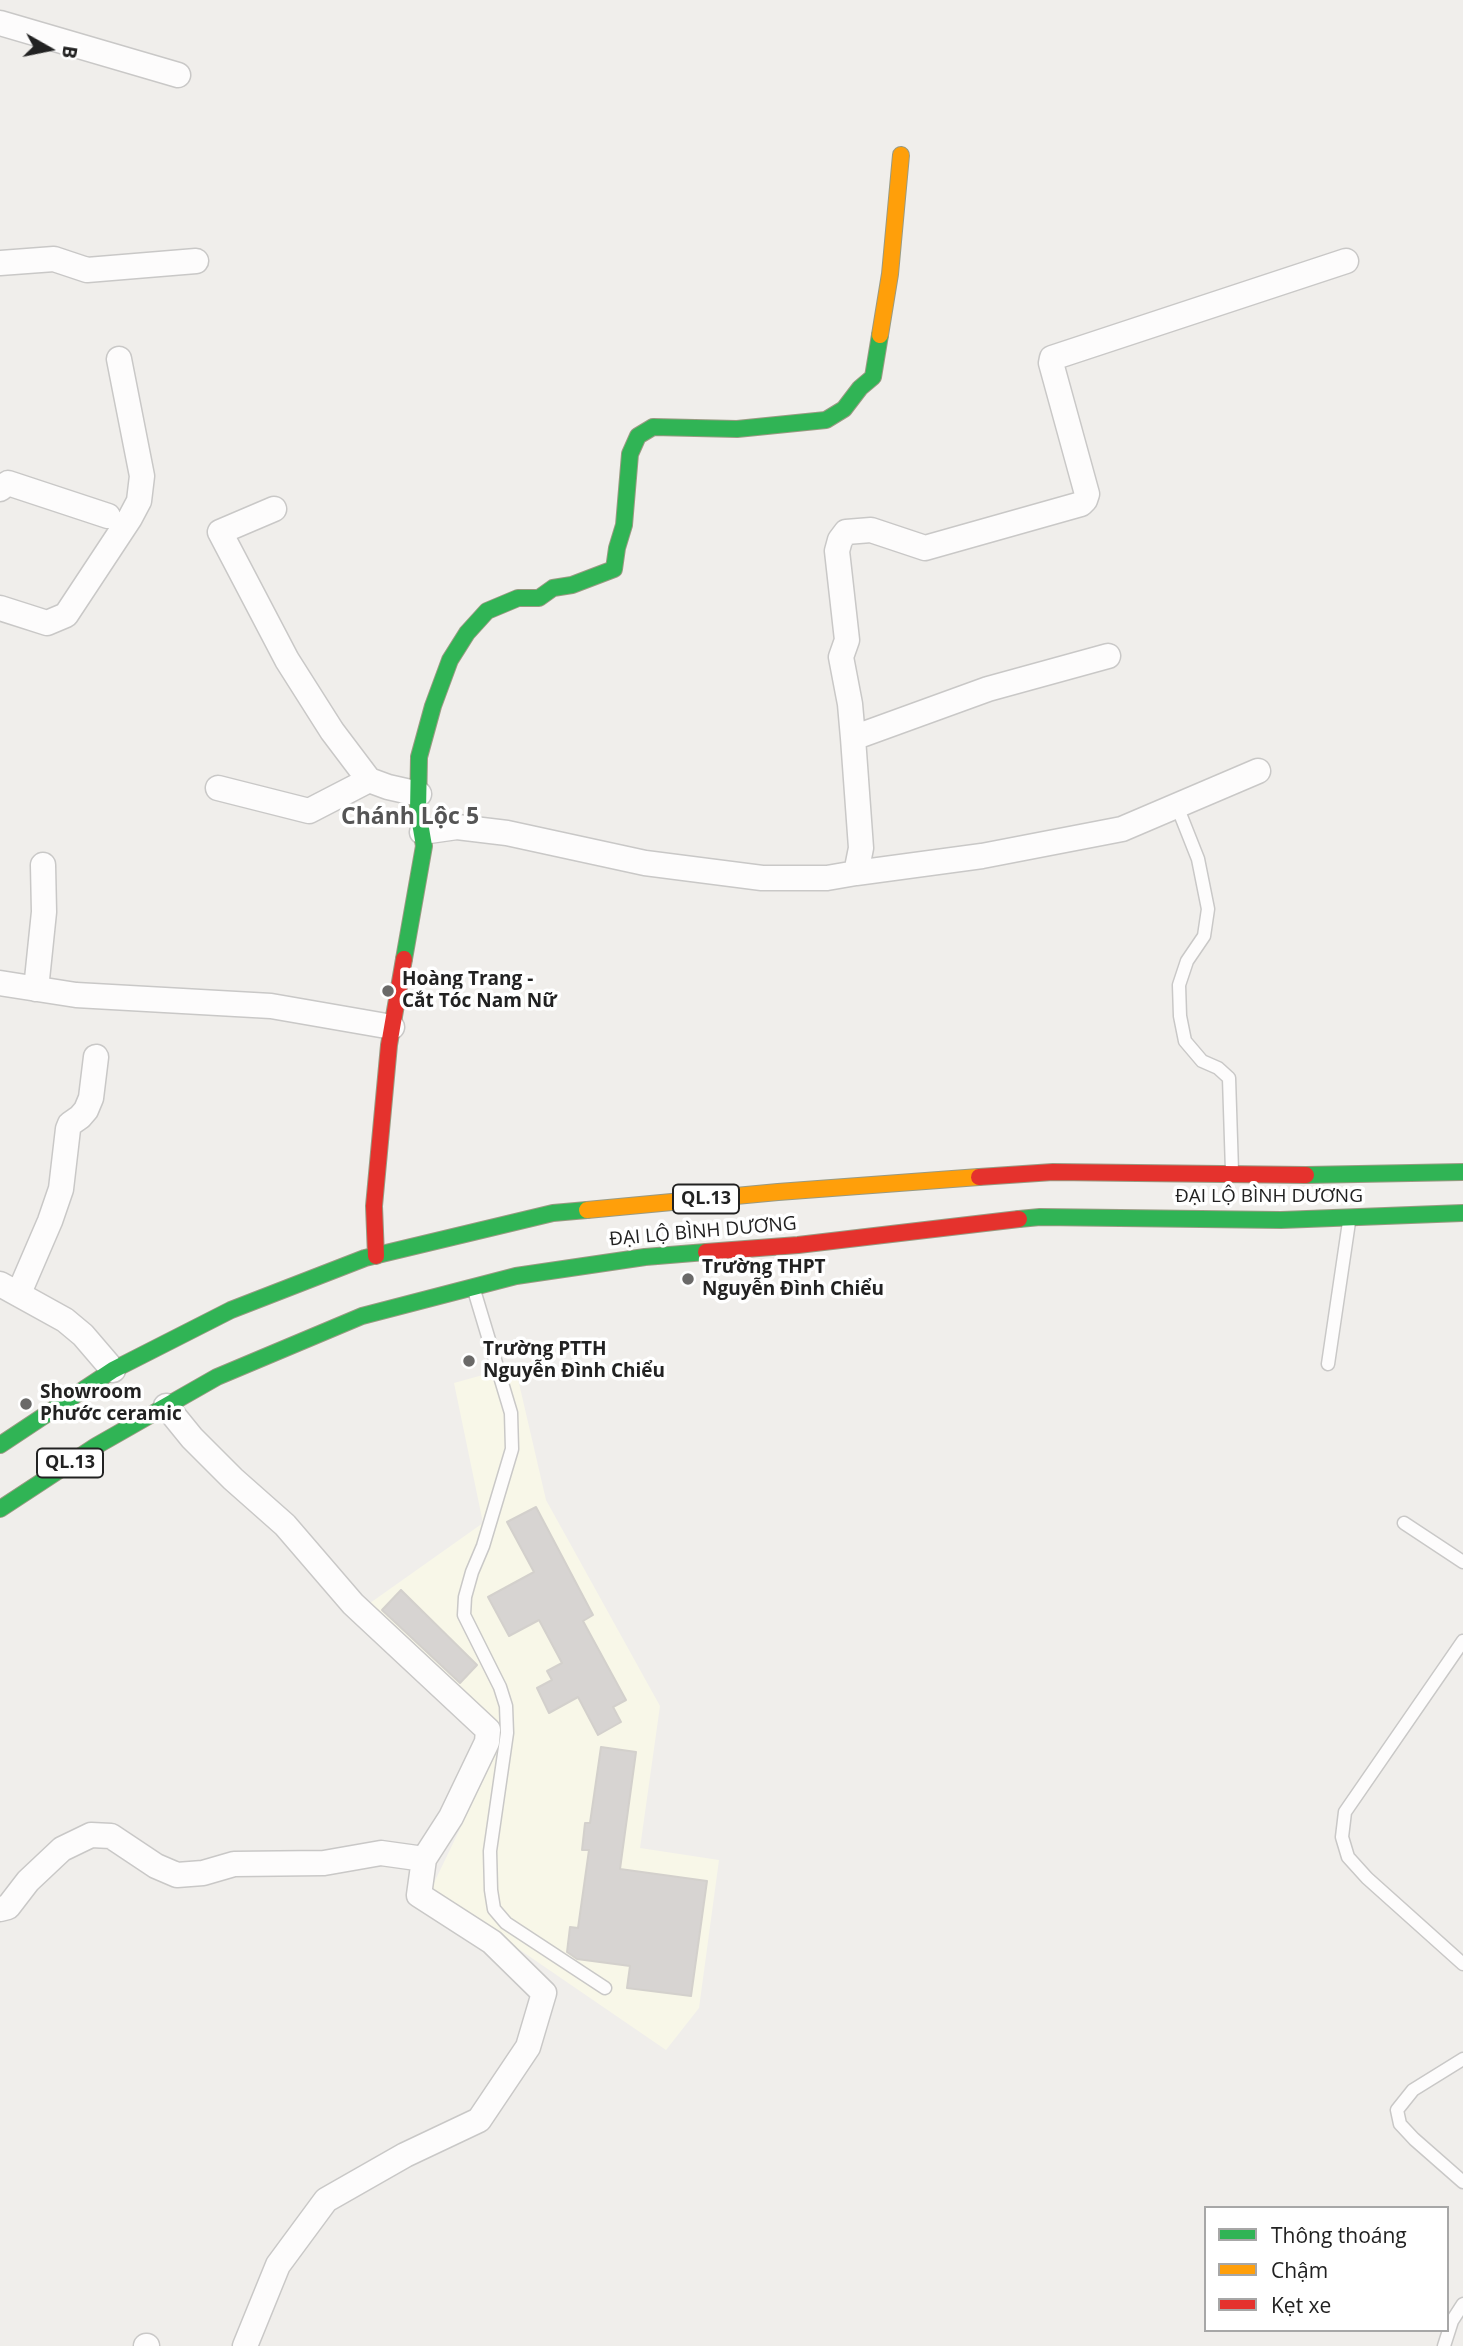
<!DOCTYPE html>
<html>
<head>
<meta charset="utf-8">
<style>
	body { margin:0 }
	#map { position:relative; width:1463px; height:2346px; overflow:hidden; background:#f0eeeb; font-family:"Open Sans",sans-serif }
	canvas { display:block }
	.legend { position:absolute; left:1204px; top:2206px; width:245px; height:126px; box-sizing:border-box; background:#fff; border:2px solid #a7a7a7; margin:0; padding:9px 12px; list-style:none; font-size:21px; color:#222 }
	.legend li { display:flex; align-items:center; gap:14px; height:35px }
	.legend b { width:35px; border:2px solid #a7a7a7 }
	.north { position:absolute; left:14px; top:14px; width:70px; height:70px; -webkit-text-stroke:5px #fff; paint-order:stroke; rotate:99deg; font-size:19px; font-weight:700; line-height:28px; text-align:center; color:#222 }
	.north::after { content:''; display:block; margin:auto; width:24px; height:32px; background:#222; clip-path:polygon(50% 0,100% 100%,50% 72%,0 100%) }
</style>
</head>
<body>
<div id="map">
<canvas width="1463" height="2346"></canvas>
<ul class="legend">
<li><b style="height:9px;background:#30b455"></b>Thông thoáng</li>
<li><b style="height:9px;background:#ff9f0a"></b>Chậm</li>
<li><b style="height:9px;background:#e5322d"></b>Kẹt xe</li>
</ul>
<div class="north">B</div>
</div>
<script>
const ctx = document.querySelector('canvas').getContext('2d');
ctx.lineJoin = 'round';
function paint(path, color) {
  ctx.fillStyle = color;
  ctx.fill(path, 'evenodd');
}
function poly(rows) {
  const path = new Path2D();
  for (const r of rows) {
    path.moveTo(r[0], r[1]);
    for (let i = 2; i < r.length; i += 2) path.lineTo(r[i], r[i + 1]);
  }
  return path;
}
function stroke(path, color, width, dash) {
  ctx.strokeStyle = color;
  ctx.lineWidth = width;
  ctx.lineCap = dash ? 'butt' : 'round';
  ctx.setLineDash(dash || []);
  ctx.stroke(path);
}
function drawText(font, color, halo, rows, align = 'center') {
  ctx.font = font + ' "Open Sans",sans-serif';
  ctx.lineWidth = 7;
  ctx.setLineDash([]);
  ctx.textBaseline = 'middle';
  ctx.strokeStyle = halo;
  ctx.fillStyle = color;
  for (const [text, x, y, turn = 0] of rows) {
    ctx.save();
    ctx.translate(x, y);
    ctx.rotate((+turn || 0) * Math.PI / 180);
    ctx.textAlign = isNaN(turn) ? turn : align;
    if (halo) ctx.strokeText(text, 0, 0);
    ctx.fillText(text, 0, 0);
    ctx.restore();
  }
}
paint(poly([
	[515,1366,546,1500,660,1706,640,1848,719,1860,699,2008,666,2050,431,1889,498,1750,497,1731,363,1608,483,1523,454,1383]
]), '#f8f7e8');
const building = poly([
	[536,1507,593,1615,583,1621,626,1700,613,1707,621,1722,598,1735,578,1697,549,1713,537,1688,552,1680,547,1671,562,1663,539,1620,509,1636,488,1597,534,1572,507,1522,536,1507],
	[401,1590,477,1665,460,1683,382,1610,401,1590],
	[601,1747,636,1752,620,1869,707,1881,691,1996,627,1988,630,1966,577,1959,567,1952,570,1927,578,1928,589,1850,582,1850,585,1823,590,1823,601,1747]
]);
paint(building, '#d7d4d2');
stroke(building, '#d3d0cc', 2);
const lane = poly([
	[1177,806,1198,859,1208,909,1204,936,1187,961,1179,985,1180,1016,1185,1041,1202,1061,1218,1068,1229,1078,1232,1171],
	[474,1290,511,1413,512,1449,483,1546,472,1572,465,1597,464,1615,500,1687,506,1706,507,1733,490,1851,491,1890,494,1909,506,1923,605,1988],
	[1328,1364,1349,1222],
	[1404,1523,1463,1562],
	[1463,1641,1345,1812,1342,1837,1348,1857,1367,1878,1463,1964],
	[1463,2059,1413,2090,1397,2110,1400,2124,1414,2139,1463,2182],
	[1444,2346,1452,2321,1463,2304]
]);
const street = poly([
	[0,23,178,75],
	[0,263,54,259,87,270,196,261],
	[0,489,8,483,108,516],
	[274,509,220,532,287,660,332,731,369,780,388,787,419,794],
	[0,608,47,623,66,615,130,518,139,501,142,476,119,359],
	[853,738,850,704,841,657,847,640,837,551,840,540,846,532,871,530,925,548,1081,504,1085,500,1087,494,1051,363,1052,358,1346,261],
	[218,788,309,811,369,780],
	[422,832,457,827,507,833,645,863,762,878,827,878,856,873,861,848,853,738,988,689,1108,656],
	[856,873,982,856,1122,829,1258,771],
	[0,983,76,995,271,1006,392,1027],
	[36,989,44,912,43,865],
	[0,1284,65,1320,83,1335,113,1370],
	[19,1293,50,1221,61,1189,68,1129,70,1124,80,1117,86,1110,91,1098,96,1057],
	[166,1406,192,1438,233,1479,285,1525,353,1604,488,1730,487,1742,451,1817,424,1859],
	[0,1909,8,1907,28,1881,62,1849,91,1835,111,1836,156,1866,177,1875,203,1873,234,1864,324,1863,381,1853,424,1859,419,1895,492,1942,544,1993,528,2047,479,2120,405,2155,326,2200,278,2265,245,2346],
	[146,2346,147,2346]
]);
const fast = poly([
	[404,959,424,846,418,811,419,757,433,706,450,660,467,633,487,611,518,598,539,598,553,588,572,585,614,569,617,548,624,525,630,454,638,436,653,427,737,429,826,420,844,409,860,388,873,377,880,335],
	[1306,1175,1463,1172],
	[1019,1219,1040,1217,1281,1220,1463,1213],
	[0,1445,113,1370,231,1310,365,1258,553,1213,587,1210],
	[0,1509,96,1446,217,1377,362,1316,516,1276,645,1257,706,1252]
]);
const slow = poly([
	[880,335,890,274,901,155],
	[587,1210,778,1192,979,1177]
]);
const jam = poly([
	[979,1177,1053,1172,1306,1175],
	[706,1252,798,1245,1019,1219],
	[376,1256,374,1206,389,1045,404,959]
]);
stroke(lane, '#c9c8c7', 15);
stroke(street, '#c9c8c7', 27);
stroke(fast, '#999a82', 18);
stroke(slow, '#999a82', 18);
stroke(jam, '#999a82', 18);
stroke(lane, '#fdfcfc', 12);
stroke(street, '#fdfcfc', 24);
stroke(fast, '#30b455', 16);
stroke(slow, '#ff9f0a', 16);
stroke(jam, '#e5322d', 16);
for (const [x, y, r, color] of [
	[388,991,7,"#6a6968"],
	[688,1279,7,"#6a6968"],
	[469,1361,7,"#6a6968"],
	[26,1404,7,"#6a6968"]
]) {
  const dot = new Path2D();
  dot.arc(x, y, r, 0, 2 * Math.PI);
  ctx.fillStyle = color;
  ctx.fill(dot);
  stroke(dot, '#fff', 2.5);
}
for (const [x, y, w] of [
	[706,1199,66],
	[70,1463,66]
]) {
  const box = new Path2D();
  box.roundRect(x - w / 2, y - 14.5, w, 29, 5);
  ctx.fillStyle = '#fff';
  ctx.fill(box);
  stroke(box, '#222', 2);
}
drawText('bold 18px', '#222', null, [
	["QL.13",706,1199],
	["QL.13",70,1463]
]);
drawText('bold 19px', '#222', '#fff', [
	["Hoàng Trang -",402,980],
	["Cắt Tóc Nam Nữ",402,1002],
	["Trường THPT",702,1268],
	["Nguyễn Đình Chiểu",702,1290],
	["Trường PTTH",483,1350],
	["Nguyễn Đình Chiểu",483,1372],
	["Showroom",40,1393],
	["Phước ceramic",40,1415]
], 'left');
drawText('19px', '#222', '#fff', [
	["ĐẠI LỘ BÌNH DƯƠNG",1269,1197],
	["ĐẠI LỘ BÌNH DƯƠNG",703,1232,-5]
]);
drawText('bold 23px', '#555', '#fff', [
	["Chánh Lộc 5",410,817]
]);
</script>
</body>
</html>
